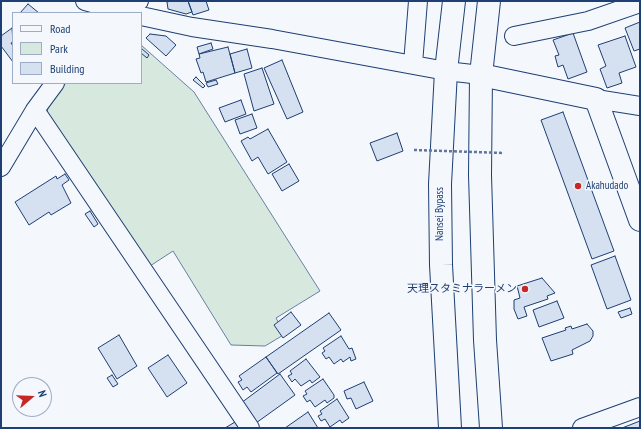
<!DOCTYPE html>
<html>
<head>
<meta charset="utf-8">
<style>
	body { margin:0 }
	#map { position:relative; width:641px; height:429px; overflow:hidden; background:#f4f7fb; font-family:"PT Sans Narrow",sans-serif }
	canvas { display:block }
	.frame { position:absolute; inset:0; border:2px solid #1d3f73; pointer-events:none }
	.legend { position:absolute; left:12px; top:12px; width:130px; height:72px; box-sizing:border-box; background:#f4f7fb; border:1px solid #9eadc5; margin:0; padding:5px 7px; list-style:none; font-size:12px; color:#1d3f73 }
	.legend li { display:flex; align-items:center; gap:8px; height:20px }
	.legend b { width:20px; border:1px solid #9eadc5 }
	.north { position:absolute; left:12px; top:377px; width:40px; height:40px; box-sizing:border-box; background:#f4f7fb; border:1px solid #9eadc5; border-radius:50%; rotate:71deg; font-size:11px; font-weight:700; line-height:16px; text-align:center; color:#1d3f73 }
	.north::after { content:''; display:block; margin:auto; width:14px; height:18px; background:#c62828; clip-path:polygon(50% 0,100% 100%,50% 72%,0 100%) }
</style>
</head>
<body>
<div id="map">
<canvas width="641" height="429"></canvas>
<div class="frame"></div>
<ul class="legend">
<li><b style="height:5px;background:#f4f7fb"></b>Road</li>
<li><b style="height:11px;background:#d7e8df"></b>Park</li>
<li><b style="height:11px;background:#d5e0f0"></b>Building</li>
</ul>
<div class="north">N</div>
</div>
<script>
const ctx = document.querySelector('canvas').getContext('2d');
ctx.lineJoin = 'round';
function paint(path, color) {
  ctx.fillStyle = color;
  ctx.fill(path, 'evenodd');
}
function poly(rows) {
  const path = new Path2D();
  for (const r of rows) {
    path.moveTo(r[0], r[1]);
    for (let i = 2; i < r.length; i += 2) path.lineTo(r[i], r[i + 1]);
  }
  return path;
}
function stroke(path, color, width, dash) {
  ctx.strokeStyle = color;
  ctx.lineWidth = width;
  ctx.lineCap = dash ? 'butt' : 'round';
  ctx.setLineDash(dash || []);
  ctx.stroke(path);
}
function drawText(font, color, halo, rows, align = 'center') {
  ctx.font = font + ' "PT Sans Narrow","Noto Sans JP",sans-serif';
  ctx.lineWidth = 3;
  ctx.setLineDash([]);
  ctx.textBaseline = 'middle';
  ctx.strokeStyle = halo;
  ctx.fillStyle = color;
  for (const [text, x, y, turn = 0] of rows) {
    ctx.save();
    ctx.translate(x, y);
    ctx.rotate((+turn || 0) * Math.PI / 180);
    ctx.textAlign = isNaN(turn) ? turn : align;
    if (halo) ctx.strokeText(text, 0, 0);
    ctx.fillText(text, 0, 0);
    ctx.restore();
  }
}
const green = poly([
	[141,45,194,92,320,291,276,318,285,334,265,346,231,345,173,251,150,266,46,117,49,103,66,83,141,83,141,45]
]);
paint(green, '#d7e8df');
stroke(green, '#687fa3', 1);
const building = poly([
	[171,1,188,1,192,12,186,14,168,9,167,2,171,1],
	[188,1,206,1,209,10,193,15,188,1],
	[28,4,39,13,20,13,28,4],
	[640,22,640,49,634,51,625,28,640,22],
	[12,28,13,42,11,43,13,46,13,62,1,46,1,36,12,28],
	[573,33,587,72,568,79,563,65,558,67,555,56,559,55,553,40,573,33],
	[150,34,166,36,176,45,166,56,146,38,150,34],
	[625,36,636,67,619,73,622,83,607,88,600,69,606,66,598,45,625,36],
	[211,43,213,49,199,54,197,47,211,43],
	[228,47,235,73,206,82,203,72,201,73,196,59,200,58,199,54,228,47],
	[141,48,149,55,147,58,141,53,141,48],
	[247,49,252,68,235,73,230,54,247,49],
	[282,60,303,112,287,119,264,68,282,60],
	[262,68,274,104,254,111,244,74,262,68],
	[196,77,205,86,203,88,193,80,196,77],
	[216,80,218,84,208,87,206,83,216,80],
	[241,100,246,114,225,122,219,108,241,100],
	[563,112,614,251,592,259,541,120,563,112],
	[252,114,257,128,240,134,235,120,252,114],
	[268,129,287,162,268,174,258,157,252,161,241,141,248,137,250,139,268,129],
	[397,133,403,151,377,161,370,143,397,133],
	[289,164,299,181,282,191,272,174,289,164],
	[65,174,69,180,62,185,71,203,51,215,49,212,29,225,15,202,56,176,57,179,65,174],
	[90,211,98,224,94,227,85,214,90,211],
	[615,256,631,300,607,309,591,265,615,256],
	[542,278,555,293,547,296,548,299,524,307,527,316,518,319,514,309,514,300,520,298,517,286,542,278],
	[557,301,564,318,539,327,533,310,557,301],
	[630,308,632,314,621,318,618,312,630,308],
	[291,312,301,325,283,338,274,325,291,312],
	[329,313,341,330,278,374,266,357,329,313],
	[587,324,593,331,593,336,590,341,572,350,573,354,551,361,542,338,566,330,565,328,571,326,572,329,587,324],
	[119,335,137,366,117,379,98,348,119,335],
	[341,336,349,349,352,348,356,359,351,361,350,357,343,362,341,359,334,364,329,357,326,359,322,353,325,351,323,348,341,336],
	[168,355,187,383,167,397,148,368,168,355],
	[266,357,277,373,251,392,247,387,243,390,238,382,242,380,239,376,266,357],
	[306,359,320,377,312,383,310,380,301,386,295,379,292,382,288,376,292,374,290,371,306,359],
	[280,374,295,395,256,423,241,403,280,374],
	[112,375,118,384,113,387,107,378,112,375],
	[323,379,334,395,334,398,327,403,325,400,315,407,310,400,307,402,303,396,307,394,305,391,323,379],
	[364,382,373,401,356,409,351,398,347,399,344,391,364,382],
	[337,399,349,418,342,423,340,420,330,427,325,419,321,421,318,416,322,414,320,411,337,399],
	[308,412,318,428,285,428,308,412],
	[640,421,640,428,622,428,640,421],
	[235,422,239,428,225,428,235,422]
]);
paint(building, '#d5e0f0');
stroke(building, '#1d3f73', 1);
const street = poly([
	[85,1,129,13],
	[122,13,139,1],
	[141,16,192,27,272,39,446,71,481,75],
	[514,36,588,21,640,3],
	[413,64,418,1],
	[596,99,640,106],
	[35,110,250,428],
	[1,167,35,110,55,83],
	[582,428,640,407]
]);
const secondary = poly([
	[481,75,596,99,640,220]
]);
const highway = poly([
	[489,1,481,75,480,175,485,340,491,428],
	[450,428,441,265,440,184,446,71,454,1]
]);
stroke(street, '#1d3f73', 20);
stroke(secondary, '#1d3f73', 24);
stroke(highway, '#1d3f73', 24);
stroke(street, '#f4f7fb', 18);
stroke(secondary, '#f4f7fb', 22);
stroke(highway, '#f4f7fb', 22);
stroke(poly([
	[414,150,504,153]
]), '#5e769c', 2.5, [3, 2]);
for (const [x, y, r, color] of [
	[578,186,4,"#c62828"],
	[525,289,4,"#c62828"]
]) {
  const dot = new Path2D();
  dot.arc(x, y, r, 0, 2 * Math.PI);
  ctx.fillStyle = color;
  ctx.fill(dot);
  stroke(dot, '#f4f7fb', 1.5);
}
drawText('11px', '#1d3f73', '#f4f7fb', [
	["Akahudado",586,186],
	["天理スタミナラーメン",517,289,"right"]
], 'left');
drawText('11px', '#1d3f73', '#f4f7fb', [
	["Nansei Bypass",440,214,-90]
]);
</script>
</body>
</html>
